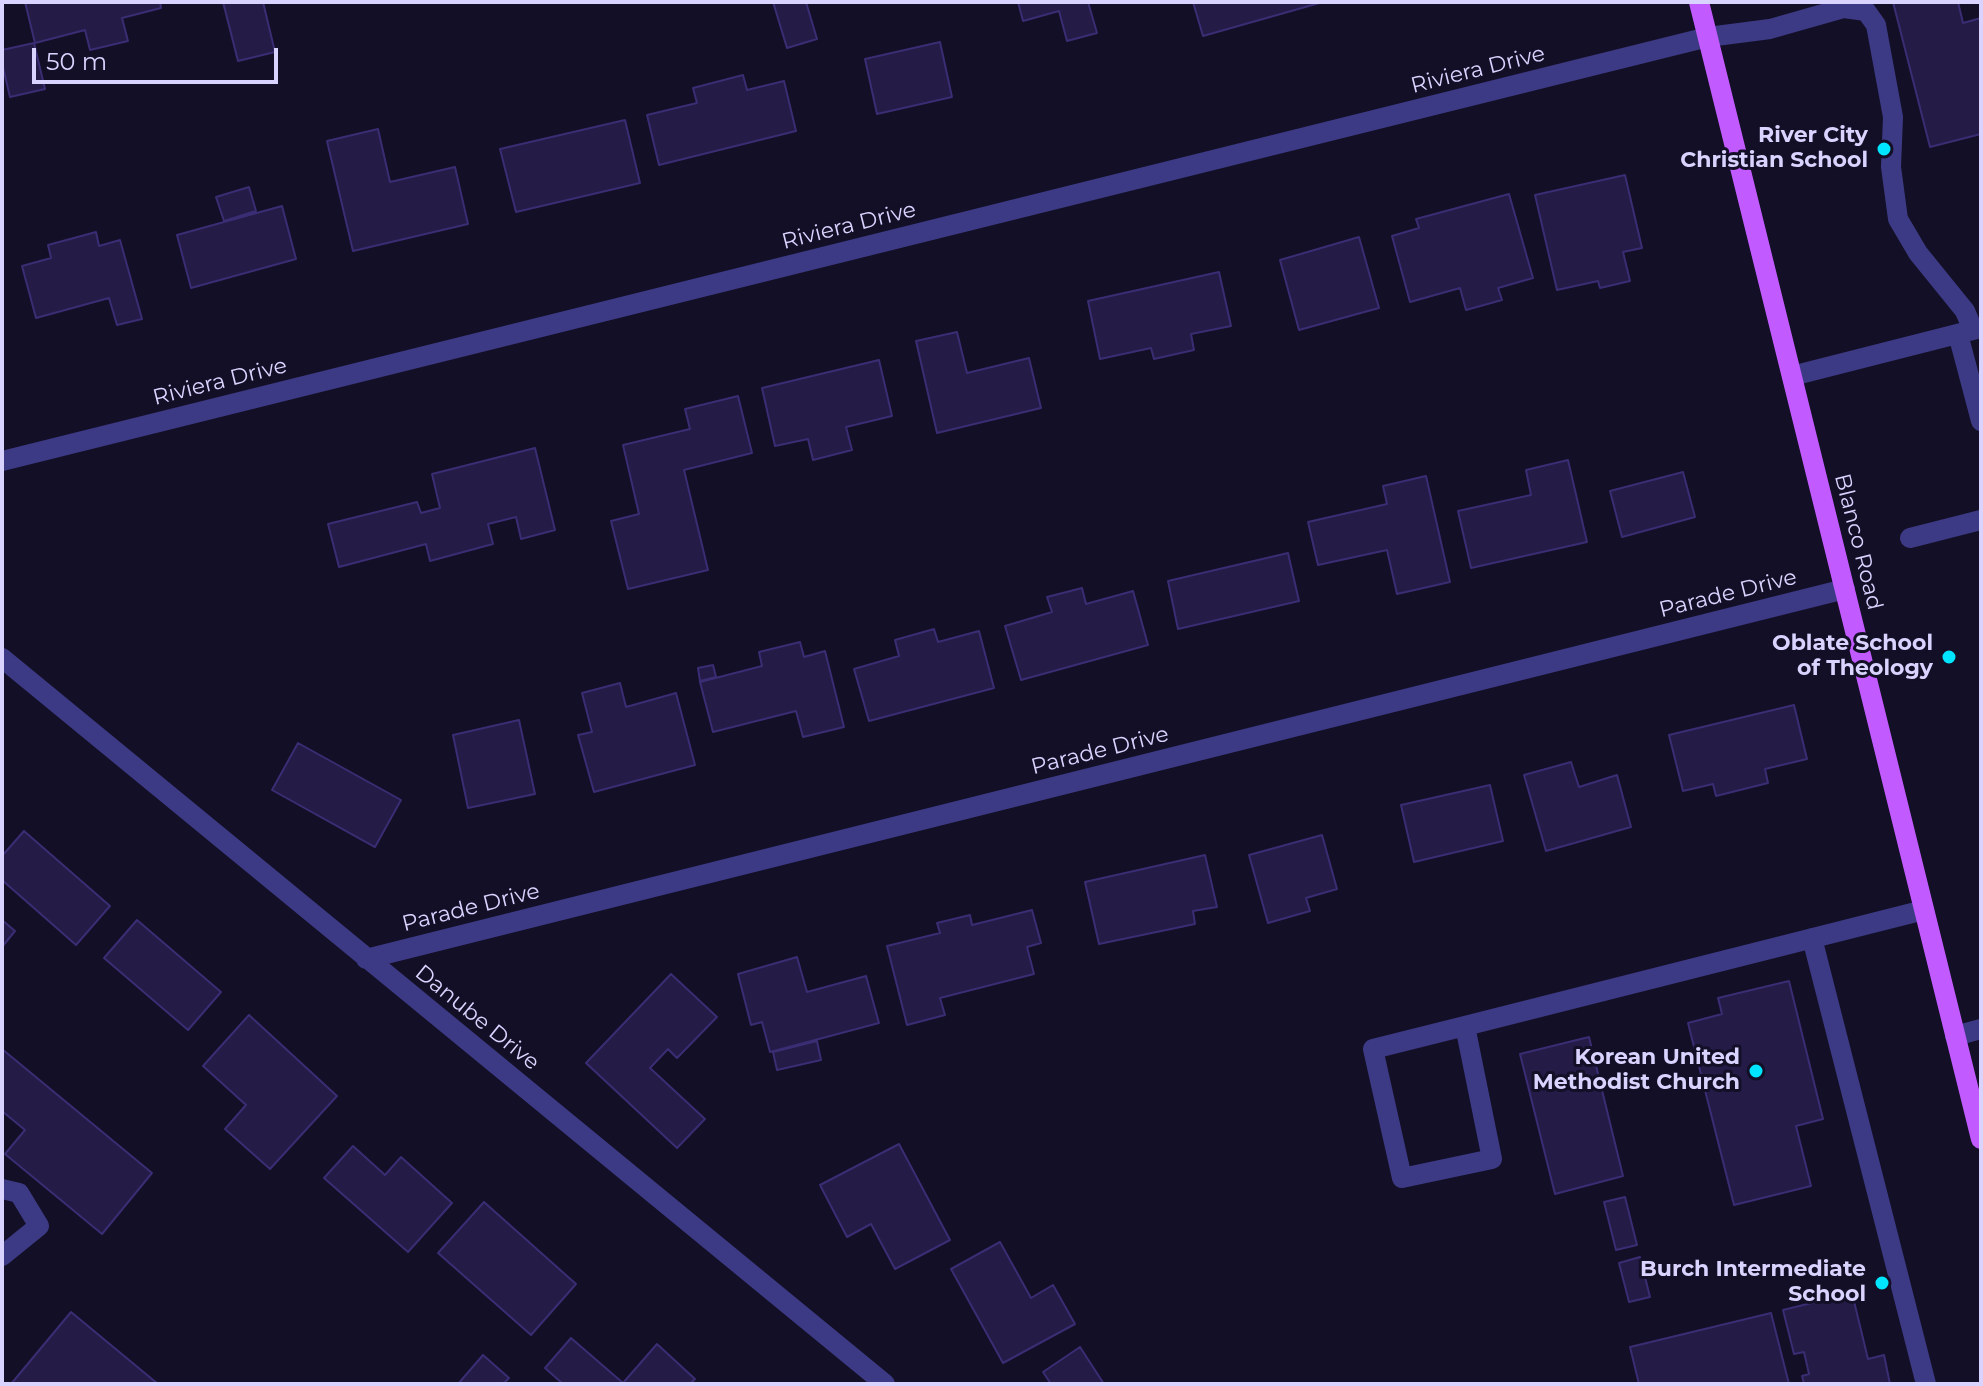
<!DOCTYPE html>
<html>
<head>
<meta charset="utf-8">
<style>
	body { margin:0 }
	#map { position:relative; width:1983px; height:1386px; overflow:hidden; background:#130f26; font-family:Montserrat,sans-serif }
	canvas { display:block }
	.frame { position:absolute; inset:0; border:4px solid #d9d4ff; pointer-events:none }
	.scale { position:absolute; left:32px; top:48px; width:246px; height:36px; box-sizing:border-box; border:4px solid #d9d4ff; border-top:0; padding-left:10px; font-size:24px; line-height:28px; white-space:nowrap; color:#d9d4ff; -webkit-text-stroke:6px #130f26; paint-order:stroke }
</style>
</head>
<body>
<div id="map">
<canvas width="1983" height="1386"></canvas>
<div class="frame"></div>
<div class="scale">50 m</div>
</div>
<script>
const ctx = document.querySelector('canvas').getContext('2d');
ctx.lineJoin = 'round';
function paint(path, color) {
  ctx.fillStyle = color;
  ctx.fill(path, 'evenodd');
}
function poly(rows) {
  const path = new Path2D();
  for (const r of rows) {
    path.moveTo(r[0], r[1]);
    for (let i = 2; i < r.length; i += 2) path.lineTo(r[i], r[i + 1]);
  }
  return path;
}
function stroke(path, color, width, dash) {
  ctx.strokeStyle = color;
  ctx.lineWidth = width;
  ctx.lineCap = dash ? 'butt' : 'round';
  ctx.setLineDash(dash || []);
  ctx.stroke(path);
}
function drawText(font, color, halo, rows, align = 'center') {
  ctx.font = font + ' Montserrat,sans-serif';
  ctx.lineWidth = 6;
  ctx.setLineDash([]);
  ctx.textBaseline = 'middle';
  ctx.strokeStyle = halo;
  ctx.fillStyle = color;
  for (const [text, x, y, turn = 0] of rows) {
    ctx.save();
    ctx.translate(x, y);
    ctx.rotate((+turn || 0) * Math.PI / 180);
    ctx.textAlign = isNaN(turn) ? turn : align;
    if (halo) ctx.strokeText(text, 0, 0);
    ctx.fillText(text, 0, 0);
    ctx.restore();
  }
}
const building = poly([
	[25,2,160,2,161,8,122,18,128,41,90,50,85,30,35,43,25,2],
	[223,2,263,2,275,52,238,61,223,2],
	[773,2,806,2,817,39,787,48,773,2],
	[1018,2,1088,2,1097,33,1067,41,1059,11,1023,21,1018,2],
	[1193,2,1323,2,1203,36,1193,2],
	[1893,2,1958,2,1963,23,1981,18,1981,134,1930,147,1893,2],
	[940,42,952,97,877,114,865,59,940,42],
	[34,43,45,89,10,97,2,63,2,50,34,43],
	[743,75,747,90,784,81,796,131,659,165,647,115,697,103,693,88,743,75],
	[625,120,640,183,516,212,500,149,625,120],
	[378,129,390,182,455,167,468,224,353,251,327,141,378,129],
	[1625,175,1642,248,1623,252,1630,281,1600,288,1598,281,1557,290,1535,195,1625,175],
	[249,187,256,211,224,221,216,197,249,187],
	[1509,194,1533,278,1498,288,1502,300,1466,310,1460,288,1410,302,1392,236,1419,228,1416,219,1509,194],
	[282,206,296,259,191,288,177,235,282,206],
	[96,232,99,246,120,240,142,319,117,325,109,298,36,318,22,266,51,258,48,245,96,232],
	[1359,237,1379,308,1299,330,1280,260,1359,237],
	[1219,272,1231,326,1191,334,1194,350,1154,359,1151,348,1100,359,1088,301,1219,272],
	[957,332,967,373,1029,358,1041,408,937,433,916,341,957,332],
	[879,360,892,416,846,427,852,450,813,460,808,439,775,446,762,388,879,360],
	[738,396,752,453,684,470,708,570,628,589,611,521,639,514,623,445,690,429,685,409,738,396],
	[535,448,555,530,521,539,516,517,488,524,493,544,430,561,426,544,339,567,328,524,417,502,421,513,440,508,432,474,535,448],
	[1568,460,1587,542,1471,568,1458,511,1531,495,1526,470,1568,460],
	[1683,472,1695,517,1622,537,1610,491,1683,472],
	[1426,476,1450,582,1397,594,1387,550,1318,565,1308,522,1387,504,1383,486,1426,476],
	[1288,553,1299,601,1178,629,1168,581,1288,553],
	[1082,588,1086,604,1133,591,1148,645,1021,680,1005,626,1052,612,1047,597,1082,588],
	[934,629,938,642,979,631,994,688,869,721,854,669,899,656,895,640,934,629],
	[800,642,804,657,825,651,844,727,803,737,796,711,713,732,700,682,762,666,759,652,800,642],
	[713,665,716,677,700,681,698,668,713,665],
	[620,683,626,707,676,693,695,765,594,792,578,735,592,732,582,693,620,683],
	[1794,705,1807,759,1765,769,1768,783,1716,796,1713,784,1683,791,1669,735,1794,705],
	[519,720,535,794,468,808,453,735,519,720],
	[298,743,401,800,375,847,272,790,298,743],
	[1571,762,1579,787,1617,775,1631,827,1546,851,1524,775,1571,762],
	[1490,785,1503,841,1414,862,1401,805,1490,785],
	[24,831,110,906,76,945,2,880,2,856,24,831],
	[1322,835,1337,889,1306,898,1310,911,1268,923,1249,855,1322,835],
	[1205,855,1217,907,1193,911,1195,924,1099,944,1085,882,1205,855],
	[1032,910,1041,943,1027,947,1034,974,940,998,945,1015,907,1025,887,946,940,933,937,923,970,915,972,925,1032,910],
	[2,920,15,931,2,947,2,920],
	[137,920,221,992,188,1030,104,958,137,920],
	[797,957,807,992,866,976,879,1023,770,1052,762,1022,751,1025,738,974,797,957],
	[671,974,717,1017,677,1058,668,1049,650,1068,705,1119,677,1148,586,1063,671,974],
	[1789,981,1823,1119,1796,1126,1811,1186,1734,1205,1688,1023,1722,1014,1718,998,1789,981],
	[249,1015,337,1096,270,1169,225,1129,246,1105,203,1066,249,1015],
	[1589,1037,1623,1176,1555,1194,1520,1054,1589,1037],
	[817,1041,821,1060,777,1070,773,1052,817,1041],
	[2,1049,152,1173,102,1234,5,1154,25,1130,2,1111,2,1049],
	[899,1144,950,1240,895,1269,871,1224,847,1237,820,1185,899,1144],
	[353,1146,385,1175,401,1157,452,1203,408,1252,324,1178,353,1146],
	[1625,1197,1637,1245,1616,1250,1604,1202,1625,1197],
	[484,1202,576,1284,531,1335,438,1253,484,1202],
	[1000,1242,1031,1298,1053,1285,1075,1324,1003,1363,951,1269,1000,1242],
	[1640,1257,1650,1297,1629,1302,1619,1263,1640,1257],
	[1852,1293,1868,1359,1884,1355,1890,1384,1804,1384,1802,1376,1809,1374,1804,1352,1794,1354,1783,1310,1852,1293],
	[71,1312,158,1384,11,1384,71,1312],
	[1771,1313,1789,1384,1639,1384,1630,1347,1771,1313],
	[571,1338,623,1383,657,1344,695,1379,690,1384,563,1384,545,1368,571,1338],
	[1080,1347,1104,1384,1051,1384,1043,1372,1080,1347],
	[483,1355,509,1378,503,1384,458,1384,483,1355]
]);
paint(building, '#241b47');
stroke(building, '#3b2d73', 2);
stroke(poly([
	[1958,334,1981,421],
	[1792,376,1981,328],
	[2,461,1708,37,1770,29,1844,8,1866,11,1876,25,1893,117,1891,167,1898,219,1918,253,1965,311,1973,330],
	[1910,538,1981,520],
	[2,658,885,1384],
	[1812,938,1926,1384],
	[366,959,1845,589],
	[1465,1026,1492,1159,1402,1178,1373,1049,1465,1026,1924,910],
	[1955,1036,1981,1029],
	[2,1189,19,1193,39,1226,2,1256]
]), '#3d3a85', 20);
stroke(poly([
	[1699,2,1981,1139]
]), '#c25bff', 20);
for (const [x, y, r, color] of [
	[1884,149,8,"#00e5ff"],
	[1949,657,8,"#00e5ff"],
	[1756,1071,8,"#00e5ff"],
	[1882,1283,8,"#00e5ff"]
]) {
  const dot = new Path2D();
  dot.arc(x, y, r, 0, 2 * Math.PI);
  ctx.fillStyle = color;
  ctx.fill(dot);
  stroke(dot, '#130f26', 3);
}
drawText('22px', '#d9d4ff', '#130f26', [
	["Riviera Drive",1478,70,-14],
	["Riviera Drive",849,226,-14],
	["Riviera Drive",220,382,-14],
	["Blanco Road",1858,542,76],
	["Parade Drive",1728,594,-14],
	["Parade Drive",1100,751,-14],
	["Parade Drive",471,908,-14],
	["Danube Drive",477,1018,39]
]);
drawText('bold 22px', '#d9d4ff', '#130f26', [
	["River City",1868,136],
	["Christian School",1868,161],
	["Oblate School",1933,644],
	["of Theology",1933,669],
	["Korean United",1740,1058],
	["Methodist Church",1740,1083],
	["Burch Intermediate",1866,1270],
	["School",1866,1295]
], 'right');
</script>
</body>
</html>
